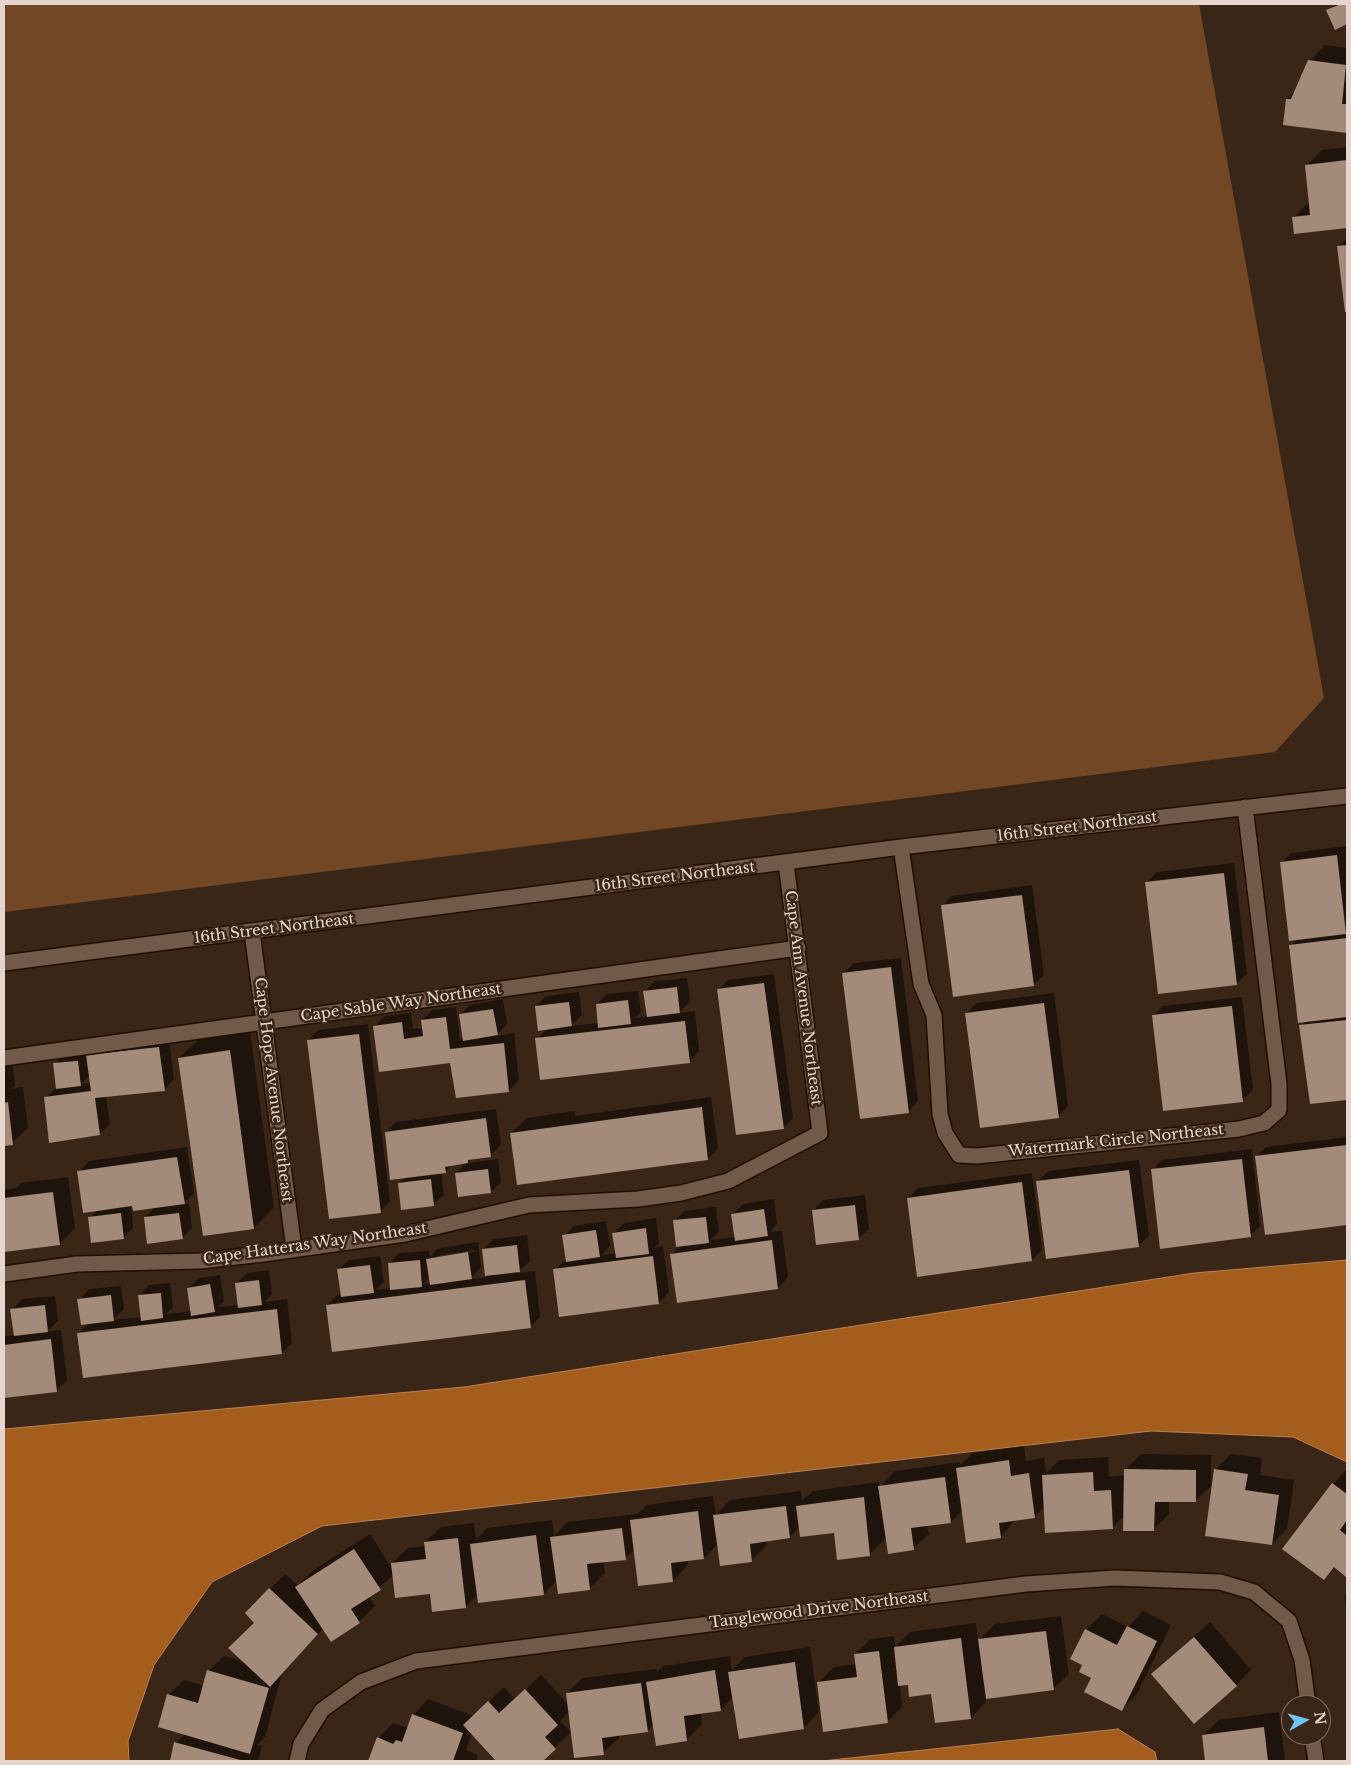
<!DOCTYPE html>
<html>
<head>
<meta charset="utf-8">
<style>
	body { margin:0 }
	#map { position:relative; width:1351px; height:1765px; overflow:hidden; background:#3a2617; font-family:"Libre Baskerville",serif }
	canvas { display:block }
	.frame { position:absolute; inset:0; border:5px solid #e4d6cd; pointer-events:none }
	.north { position:absolute; left:1281px; top:1695px; width:50px; height:50px; box-sizing:border-box; background:#3a2617; border:1px solid #7e6c60; border-radius:50%; rotate:83deg; font-size:14px; font-weight:700; line-height:20px; text-align:center; color:#e4d6cd }
	.north::after { content:''; display:block; margin:auto; width:18px; height:22px; background:#6fc2f4; clip-path:polygon(50% 0,100% 100%,50% 72%,0 100%) }
</style>
</head>
<body>
<div id="map">
<canvas width="1351" height="1765"></canvas>
<div class="frame"></div>
<div class="north">N</div>
</div>
<script>
const ctx = document.querySelector('canvas').getContext('2d');
ctx.lineJoin = 'round';
function paint(path, color) {
  ctx.fillStyle = color;
  ctx.fill(path, 'evenodd');
}
function poly(rows) {
  const path = new Path2D();
  for (const r of rows) {
    path.moveTo(r[0], r[1]);
    for (let i = 2; i < r.length; i += 2) path.lineTo(r[i], r[i + 1]);
  }
  return path;
}
function stroke(path, color, width, dash) {
  ctx.strokeStyle = color;
  ctx.lineWidth = width;
  ctx.lineCap = dash ? 'butt' : 'round';
  ctx.setLineDash(dash || []);
  ctx.stroke(path);
}
function drawText(font, color, halo, rows, align = 'center') {
  ctx.font = font + ' "Libre Baskerville",serif';
  ctx.lineWidth = 5;
  ctx.setLineDash([]);
  ctx.textBaseline = 'middle';
  ctx.strokeStyle = halo;
  ctx.fillStyle = color;
  for (const [text, x, y, turn = 0] of rows) {
    ctx.save();
    ctx.translate(x, y);
    ctx.rotate((+turn || 0) * Math.PI / 180);
    ctx.textAlign = isNaN(turn) ? turn : align;
    if (halo) ctx.strokeText(text, 0, 0);
    ctx.fillText(text, 0, 0);
    ctx.restore();
  }
}
paint(poly([
	[4,4,1199,4,1324,698,1275,752,4,912]
]), '#724725');
const water = poly([
	[1347,1260,1347,1462,1293,1437,1151,1431,322,1526,212,1582,154,1665,128,1741,129,1761,4,1761,4,1429,464,1387,1194,1273,1347,1260],
	[1118,1729,1155,1752,1157,1761,822,1761,1118,1729]
]);
paint(water, '#a55d1e');
stroke(water, '#b88152', 1);
paint(poly([
	[1335,4,1347,4,1347,23,1335,28,1328,11],
	[1325,45,1347,48,1347,132,1284,124,1287,99,1296,90,1310,61],
	[1347,147,1347,227,1295,233,1293,218,1309,202,1306,166,1322,150],
	[1347,238,1347,311,1346,311,1338,247],
	[1346,846,1347,1098,1311,1103,1301,1026,1306,1021,1290,946,1297,939,1281,863,1291,853],
	[1234,863,1247,974,1236,984,1147,882,1157,872],
	[1032,885,1044,975,1033,985,942,906,952,896],
	[901,958,918,1101,908,1112,844,973,854,963],
	[774,974,793,1118,783,1128,718,990,728,980],
	[687,978,690,1002,678,1013,695,1011,699,1051,689,1062,537,1039,547,1029,536,1006,546,996,579,992,582,1015,571,1026,599,1023,597,1004,607,994,638,991,641,1013,635,1018,648,1017,645,991,655,981],
	[1054,993,1068,1106,1058,1117,966,1013,977,1003],
	[1242,997,1253,1090,1242,1100,1153,1016,1163,1006],
	[503,999,507,1024,496,1036,514,1033,519,1080,509,1091,457,1097,451,1062,375,1026,385,1016,411,1013,413,1029,423,1028,422,1020,432,1010,456,1007,460,1040,464,1039,460,1015,470,1005],
	[368,1024,390,1201,380,1211,308,1040,318,1030],
	[250,1031,274,1207,254,1228,179,1058,200,1038],
	[169,1038,174,1079,164,1090,106,1096,110,1124,100,1134,46,1098,56,1088,54,1064,65,1054,88,1051,88,1055,98,1046],
	[90,1075,91,1083,81,1084],
	[12,1059,15,1085,12,1089,23,1087,28,1128,12,1143,4,1145,4,1061],
	[711,1097,718,1148,708,1159,518,1183,511,1133,527,1118,574,1111,575,1116],
	[496,1109,501,1145,490,1156,472,1158,467,1163,498,1159,501,1182,491,1192,456,1173,467,1162,453,1164,445,1172,441,1172,444,1195,433,1205,399,1183,406,1177,386,1132,396,1122],
	[1347,1137,1347,1224,1266,1234,1256,1157,1266,1147],
	[187,1147,194,1193,183,1204,189,1203,192,1228,182,1238,145,1217,156,1206,131,1205,133,1228,123,1238,90,1217,98,1210,79,1172,89,1161],
	[1252,1149,1260,1226,1250,1236,1152,1170,1162,1160],
	[1139,1160,1149,1236,1138,1246,1037,1182,1048,1171],
	[1032,1173,1042,1250,1032,1260,908,1198,918,1188],
	[68,1177,75,1228,59,1244,4,1251,4,1190,16,1188,21,1183],
	[865,1195,869,1229,858,1239,813,1211,823,1200],
	[774,1199,777,1224,770,1232,782,1231,788,1277,778,1288,678,1301,671,1255,680,1246,674,1221,684,1211,716,1207,719,1232,710,1240,735,1237,733,1214,743,1204],
	[656,1218,659,1243,654,1248,663,1246,669,1292,659,1303,554,1270,567,1259,564,1236,574,1226,606,1221,610,1246,602,1255,616,1253,614,1233,624,1223],
	[527,1235,530,1261,517,1273,535,1271,540,1317,530,1327,327,1305,337,1295,341,1294,338,1270,349,1260,380,1256,384,1282,375,1290,391,1288,389,1264,399,1253,429,1251,430,1257,437,1249,478,1242,481,1267,470,1279,487,1277,483,1249,494,1239],
	[474,1250,474,1252,437,1258,437,1256],
	[430,1277,431,1283,423,1284],
	[269,1270,272,1294,264,1302,287,1299,292,1343,282,1353,84,1377,78,1333,89,1323,79,1300,89,1289,121,1286,124,1309,113,1320,142,1317,139,1296,149,1285,170,1283,173,1307,166,1314,192,1311,188,1288,199,1278,220,1275,224,1301,218,1307,239,1305,237,1283,247,1273],
	[55,1296,58,1321,47,1331,61,1330,67,1380,57,1390,4,1397,4,1336,15,1335,12,1310,22,1299],
	[1024,1446,1026,1461,1044,1458,1046,1473,1059,1460,1108,1457,1109,1477,1125,1475,1125,1470,1141,1454,1211,1455,1211,1486,1195,1501,1169,1501,1169,1514,1153,1530,1125,1515,1112,1528,1045,1506,1034,1517,1016,1519,1001,1537,963,1510,951,1522,927,1525,929,1534,913,1549,887,1537,870,1554,835,1532,800,1526,790,1537,766,1540,767,1545,751,1561,718,1544,704,1558,688,1560,688,1565,673,1581,635,1549,625,1558,603,1561,605,1573,589,1589,557,1580,544,1594,478,1594,466,1607,394,1575,368,1596,375,1606,359,1622,331,1640,324,1628,282,1673,265,1737,257,1745,262,1746,258,1761,171,1761,176,1743,185,1734,168,1695,184,1680,204,1686,208,1671,224,1656,245,1662,256,1622,270,1589,285,1574,298,1585,312,1571,370,1534,393,1570,392,1563,408,1548,426,1546,425,1542,441,1527,474,1523,476,1540,487,1528,552,1520,554,1536,567,1522,637,1514,647,1505,713,1496,716,1515,730,1500,801,1491,802,1501,813,1491,879,1482,880,1487,895,1471,960,1462,960,1465,973,1453],
	[1231,1454,1262,1458,1260,1475,1294,1480,1287,1529,1272,1544,1215,1470],
	[1347,1469,1347,1576,1335,1567,1323,1579,1333,1484],
	[1347,1593,1347,1611,1344,1596],
	[1143,1611,1171,1625,1137,1694,1122,1709,1092,1678,1086,1630,1102,1614,1128,1627],
	[1061,1616,1069,1674,1053,1689,986,1697,986,1702,971,1718,932,1693,909,1683,900,1685,902,1707,887,1722,818,1683,834,1667,856,1664,855,1654,871,1639,894,1636,895,1647,910,1632,976,1623,978,1641,995,1624],
	[1210,1622,1251,1670,1236,1685,1153,1674],
	[810,1647,819,1712,804,1728,733,1697,721,1710,701,1712,702,1724,687,1739,654,1724,647,1731,619,1735,619,1738,603,1753,569,1712,560,1721,571,1732,541,1761,522,1761,520,1759,517,1761,498,1761,472,1733,466,1750,478,1755,476,1761,369,1761,378,1738,393,1723,408,1728,413,1715,428,1699,474,1716,504,1687,515,1699,541,1675,568,1704,567,1693,582,1678,657,1669,657,1672,663,1666,730,1656,732,1670,745,1657],
	[1279,1712,1285,1761,1206,1761,1203,1735,1219,1720]
]), '#0007');
paint(poly([
	[1341,4,1347,4,1347,24,1335,30,1326,10],
	[1308,60,1346,65,1342,104,1347,104,1347,133,1283,125,1286,99,1291,99],
	[1347,160,1347,228,1294,234,1292,217,1310,215,1305,165],
	[1347,245,1347,312,1345,312,1337,246],
	[1337,855,1346,934,1289,941,1280,862],
	[1224,873,1237,985,1158,994,1145,882],
	[1022,895,1034,986,953,997,941,905],
	[1347,938,1347,1017,1298,1023,1289,945],
	[891,967,909,1113,860,1119,842,973],
	[764,983,784,1129,736,1135,717,989],
	[677,987,680,1013,647,1017,643,991],
	[628,1000,631,1024,598,1028,596,1004],
	[569,1002,572,1026,538,1031,535,1006],
	[1044,1003,1059,1118,980,1128,965,1013],
	[1232,1006,1243,1102,1163,1111,1152,1015],
	[493,1009,498,1035,463,1041,459,1014],
	[446,1017,450,1049,504,1043,509,1092,456,1098,450,1063,379,1072,373,1026,402,1022,404,1039,423,1036,421,1020],
	[1347,1020,1347,1100,1310,1104,1299,1025],
	[685,1021,690,1063,540,1080,535,1038],
	[359,1034,381,1213,329,1219,307,1040],
	[159,1047,165,1091,95,1098,100,1135,49,1143,44,1097,91,1091,86,1055],
	[230,1050,254,1229,203,1236,178,1058],
	[78,1061,81,1086,56,1089,53,1063],
	[8,1102,13,1145,4,1146,4,1103],
	[702,1107,708,1160,517,1185,510,1133],
	[486,1118,491,1157,468,1160,468,1163,445,1167,446,1173,390,1180,385,1132],
	[1347,1145,1347,1225,1265,1235,1255,1156],
	[177,1157,185,1204,133,1211,132,1206,83,1213,77,1171],
	[1242,1159,1251,1237,1160,1249,1151,1169],
	[488,1169,491,1193,458,1197,455,1173],
	[1129,1170,1139,1247,1046,1259,1036,1181],
	[431,1179,434,1206,401,1210,398,1183],
	[1022,1182,1032,1261,917,1277,907,1198],
	[53,1192,60,1245,4,1252,4,1198],
	[855,1205,859,1240,816,1245,812,1210],
	[764,1209,768,1236,735,1241,731,1214],
	[121,1213,124,1239,91,1243,88,1217],
	[179,1213,183,1239,147,1244,144,1217],
	[706,1217,709,1243,676,1247,673,1220],
	[646,1228,649,1254,616,1258,612,1233],
	[596,1230,600,1257,566,1262,562,1235],
	[772,1240,778,1289,677,1303,670,1254],
	[517,1245,520,1272,485,1276,482,1249],
	[468,1252,472,1279,430,1285,426,1259],
	[653,1256,659,1304,559,1317,553,1269],
	[420,1260,422,1287,390,1290,388,1263],
	[370,1265,374,1293,341,1297,337,1269],
	[259,1280,262,1305,238,1308,235,1283],
	[525,1280,531,1328,332,1352,326,1305],
	[210,1284,215,1312,191,1316,187,1288],
	[161,1293,163,1318,141,1321,138,1295],
	[111,1295,114,1321,81,1325,77,1299],
	[45,1305,48,1332,14,1336,10,1309],
	[277,1309,282,1354,83,1378,77,1333],
	[51,1339,57,1392,4,1398,4,1345],
	[1009,1460,1011,1476,1029,1473,1035,1518,999,1523,1001,1538,966,1543,956,1468],
	[1124,1469,1196,1470,1196,1502,1155,1502,1154,1531,1123,1531],
	[1214,1469,1248,1474,1245,1490,1279,1495,1272,1545,1205,1536],
	[1093,1472,1094,1491,1111,1490,1113,1529,1045,1533,1042,1475],
	[945,1477,951,1523,911,1528,914,1550,888,1554,878,1486],
	[1332,1483,1347,1494,1347,1520,1340,1530,1347,1536,1347,1578,1334,1567,1324,1580,1282,1549],
	[864,1497,870,1556,837,1560,834,1533,800,1537,796,1506],
	[786,1506,790,1538,750,1544,752,1562,720,1566,713,1515],
	[698,1511,704,1559,671,1563,673,1582,638,1586,630,1520],
	[622,1528,626,1560,587,1564,590,1590,558,1594,550,1537],
	[536,1535,544,1595,478,1603,470,1544],
	[458,1538,466,1608,432,1612,430,1594,395,1598,391,1563,426,1559,424,1542],
	[354,1549,381,1590,351,1609,360,1623,331,1642,295,1587],
	[269,1588,318,1634,270,1687,228,1648,254,1623,245,1613],
	[1127,1626,1157,1641,1122,1711,1084,1692,1091,1678,1079,1672,1082,1665,1070,1659,1085,1629,1117,1645],
	[1046,1631,1054,1690,986,1699,978,1639],
	[1194,1637,1237,1686,1194,1724,1151,1674],
	[961,1638,971,1719,935,1723,931,1694,909,1697,908,1685,898,1686,894,1647],
	[879,1651,888,1723,823,1732,817,1682,857,1677,854,1654],
	[795,1662,804,1729,739,1739,728,1672],
	[207,1670,269,1688,250,1754,158,1727,167,1694,198,1703],
	[715,1670,721,1711,684,1716,687,1741,656,1746,646,1682],
	[641,1683,648,1732,602,1738,604,1755,574,1758,566,1693],
	[525,1689,558,1725,545,1737,556,1749,543,1761,496,1761,463,1725,488,1701,499,1713],
	[412,1714,463,1733,453,1761,368,1761,377,1737,393,1744,396,1740,402,1742],
	[1264,1727,1268,1761,1205,1761,1202,1735],
	[174,1742,244,1761,170,1761]
]), '#a48a79');
const street = poly([
	[901,847,921,984,934,1015,940,1114,945,1133,959,1155,977,1156,1239,1129,1264,1123,1279,1110,1279,1084,1245,807],
	[252,932,294,1249],
	[4,963,901,847,1347,796],
	[4,1058,798,948],
	[4,1274,77,1264,200,1261,263,1254,405,1234,529,1205,638,1199,681,1193,728,1181,820,1133,786,863],
	[1312,1735,1316,1761],
	[297,1761,301,1744,322,1710,361,1682,416,1661,1026,1584,1115,1578,1220,1582,1254,1592,1289,1621,1302,1660,1308,1705]
]);
stroke(street, '#210e02', 18);
stroke(street, '#725a4a', 15);
drawText('15px', '#e4d6cd', '#3a2617', [
	["16th Street Northeast",1077,827,-7],
	["16th Street Northeast",675,877,-7],
	["16th Street Northeast",274,929,-7],
	["Cape Ann Avenue Northeast",803,998,83],
	["Cape Sable Way Northeast",401,1003,-8],
	["Cape Hope Avenue Northeast",273,1090,83],
	["Watermark Circle Northeast",1116,1141,-6],
	["Cape Hatteras Way Northeast",315,1244,-8],
	["Tanglewood Drive Northeast",819,1610,-7]
]);
</script>
</body>
</html>
